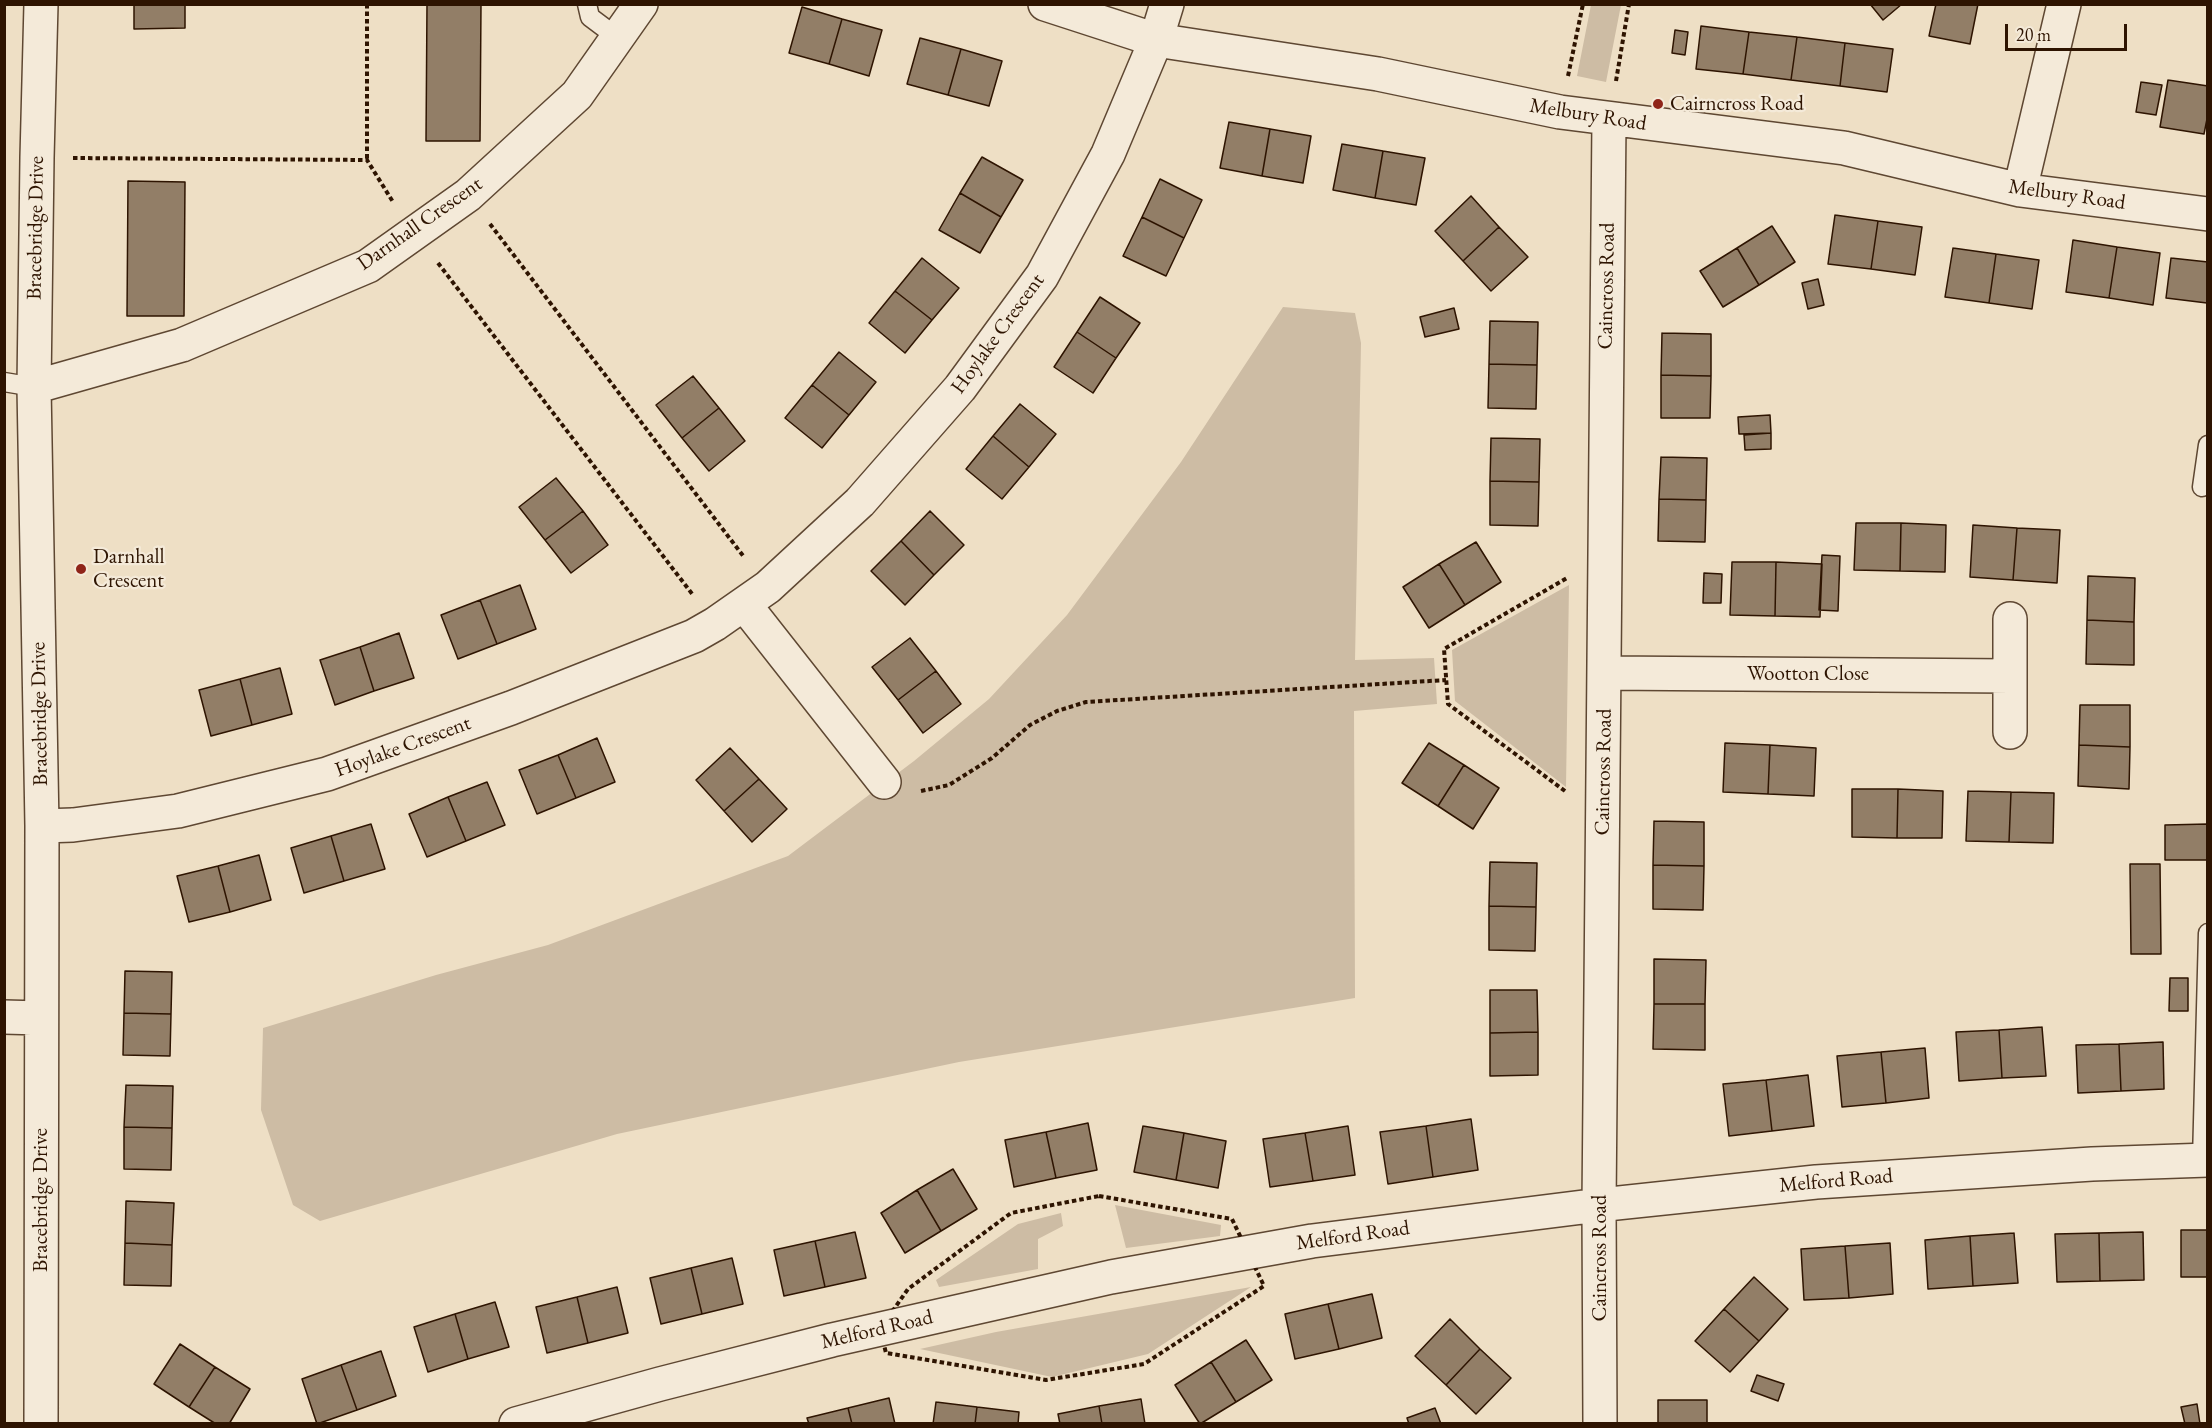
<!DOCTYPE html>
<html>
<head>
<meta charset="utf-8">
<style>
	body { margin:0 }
	#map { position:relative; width:2212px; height:1428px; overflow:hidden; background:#eedfc5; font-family:"EB Garamond",serif }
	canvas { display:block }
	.frame { position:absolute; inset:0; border:6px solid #2e1401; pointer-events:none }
	.scale { position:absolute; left:2005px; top:24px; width:122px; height:27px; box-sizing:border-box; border:3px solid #2e1401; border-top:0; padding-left:8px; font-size:18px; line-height:21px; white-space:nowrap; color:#2e1401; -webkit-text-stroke:4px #f4ead9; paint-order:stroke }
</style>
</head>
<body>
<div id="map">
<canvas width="2212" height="1428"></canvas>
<div class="frame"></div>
<div class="scale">20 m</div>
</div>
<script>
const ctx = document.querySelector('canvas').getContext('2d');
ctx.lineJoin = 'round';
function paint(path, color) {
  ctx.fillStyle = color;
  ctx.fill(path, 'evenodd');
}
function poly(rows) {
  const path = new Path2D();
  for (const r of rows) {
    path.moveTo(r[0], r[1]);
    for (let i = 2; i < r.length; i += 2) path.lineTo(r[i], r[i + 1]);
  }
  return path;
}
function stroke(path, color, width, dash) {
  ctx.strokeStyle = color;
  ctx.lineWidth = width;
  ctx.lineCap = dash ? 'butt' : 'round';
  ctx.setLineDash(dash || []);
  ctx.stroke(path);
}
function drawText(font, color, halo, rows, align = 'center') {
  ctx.font = font + ' "EB Garamond",serif';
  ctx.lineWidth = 4.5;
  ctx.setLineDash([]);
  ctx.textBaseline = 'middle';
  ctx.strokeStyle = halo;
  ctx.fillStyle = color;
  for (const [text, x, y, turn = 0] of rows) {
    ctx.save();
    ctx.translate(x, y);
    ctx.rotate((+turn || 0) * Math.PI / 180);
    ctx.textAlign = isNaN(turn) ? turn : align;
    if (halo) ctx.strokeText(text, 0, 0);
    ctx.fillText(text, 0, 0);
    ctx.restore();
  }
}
paint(poly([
	[1591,5,1621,5,1606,82,1577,76],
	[1283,307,1355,313,1361,343,1355,660,1434,658,1437,704,1354,711,1355,998,959,1062,617,1134,320,1221,293,1205,261,1110,263,1028,436,975,548,945,788,856,914,761,989,699,1067,615,1181,462],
	[1569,585,1566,787,1455,701,1452,650],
	[1115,1205,1221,1225,1220,1236,1126,1248],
	[1061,1213,1063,1226,1038,1239,1038,1269,939,1287,936,1280,1018,1224],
	[1251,1287,1148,1354,1052,1377,920,1349,996,1332]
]), '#cdbca4');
const building = poly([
	[134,4,185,4,185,28,134,29,134,4],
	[427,4,481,4,480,141,426,141,427,4],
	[1870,4,1902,4,1883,20,1870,4],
	[1936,4,1978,4,1970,44,1929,36,1936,4],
	[802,7,842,19,829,64,789,53,802,7],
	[842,19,882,30,869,76,829,64,842,19],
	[1701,26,1749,32,1743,74,1696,69,1701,26],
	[1675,30,1688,32,1685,55,1672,53,1675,30],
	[1749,32,1797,37,1791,80,1743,74,1749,32],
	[1797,37,1845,43,1840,86,1791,80,1797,37],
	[920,38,961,49,948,95,907,84,920,38],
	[1845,43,1893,49,1887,92,1840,86,1845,43],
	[961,49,1002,61,989,106,948,95,961,49],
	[2168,80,2208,86,2208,114,2204,134,2160,127,2168,80],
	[2141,82,2162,85,2156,115,2136,112,2141,82],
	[1229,122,1270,129,1262,176,1220,168,1229,122],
	[1270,129,1311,136,1303,183,1262,176,1270,129],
	[1342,144,1383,151,1375,198,1333,190,1342,144],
	[1383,151,1425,158,1416,205,1375,198,1383,151],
	[982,157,1023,180,1001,217,960,193,982,157],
	[1160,179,1202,200,1184,238,1142,217,1160,179],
	[128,181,185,182,184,316,127,316,128,181],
	[960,193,1001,217,980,253,939,230,960,193],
	[1471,196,1499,227,1463,261,1435,231,1471,196],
	[1835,215,1878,221,1871,269,1828,264,1835,215],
	[1142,217,1184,238,1166,276,1123,256,1142,217],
	[1878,221,1922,227,1915,275,1871,269,1878,221],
	[1772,226,1795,262,1759,285,1737,248,1772,226],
	[1499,227,1528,257,1491,291,1463,261,1499,227],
	[2073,240,2117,247,2109,298,2066,292,2073,240],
	[2117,247,2160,253,2153,305,2109,298,2117,247],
	[1737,248,1759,285,1723,307,1700,271,1737,248],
	[1953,248,1996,254,1989,303,1945,297,1953,248],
	[1996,254,2039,260,2032,309,1989,303,1996,254],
	[922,258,959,288,932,320,895,291,922,258],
	[2171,258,2208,262,2207,303,2166,298,2171,258],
	[1818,279,1824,305,1808,309,1802,283,1818,279],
	[895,291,932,320,905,353,869,323,895,291],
	[1100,297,1140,323,1116,358,1077,332,1100,297],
	[1454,308,1459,329,1425,337,1420,317,1454,308],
	[1490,321,1538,322,1537,365,1489,364,1490,321],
	[1077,332,1116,358,1093,393,1054,367,1077,332],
	[1662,333,1711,334,1711,376,1661,375,1662,333],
	[839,352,876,382,849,415,812,385,839,352],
	[1489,364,1537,365,1536,409,1488,408,1489,364],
	[1661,375,1711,376,1710,418,1661,418,1661,375],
	[693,376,719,408,682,438,656,405,693,376],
	[812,385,849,415,822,448,785,418,812,385],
	[1020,404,1056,434,1029,467,993,436,1020,404],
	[719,408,745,441,709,471,682,438,719,408],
	[1770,415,1771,433,1739,434,1738,417,1770,415],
	[1771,433,1771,449,1745,450,1744,435,1771,433],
	[993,436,1029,467,1002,499,966,469,993,436],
	[1491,438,1540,439,1539,482,1490,481,1491,438],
	[1661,457,1707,458,1706,500,1659,499,1661,457],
	[556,478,583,511,545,540,519,507,556,478],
	[1490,481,1539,482,1538,526,1490,525,1490,481],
	[1659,499,1706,500,1705,542,1658,541,1659,499],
	[583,511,608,545,571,573,545,540,583,511],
	[930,511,964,545,934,575,901,541,930,511],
	[1856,523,1901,523,1900,571,1854,570,1856,523],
	[1901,523,1946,525,1945,572,1900,571,1901,523],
	[1973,525,2017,528,2013,580,1970,577,1973,525],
	[2017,528,2060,530,2057,583,2013,580,2017,528],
	[901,541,934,575,905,605,871,571,901,541],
	[1476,542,1501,582,1465,605,1439,564,1476,542],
	[1822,555,1840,556,1838,611,1819,610,1822,555],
	[1732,562,1776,562,1775,616,1730,615,1732,562],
	[1776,562,1822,564,1820,617,1775,616,1776,562],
	[1439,564,1465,605,1429,628,1403,587,1439,564],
	[1704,573,1722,574,1721,603,1703,603,1704,573],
	[2088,576,2135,578,2134,622,2087,620,2088,576],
	[520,585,536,629,497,644,480,600,520,585],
	[480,600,497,644,458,659,441,615,480,600],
	[2087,620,2134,622,2134,665,2086,664,2087,620],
	[399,633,414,678,374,691,360,647,399,633],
	[910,638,936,671,898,700,872,667,910,638],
	[360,647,374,691,335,705,320,660,360,647],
	[280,668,292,714,252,725,240,679,280,668],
	[936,671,961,704,923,733,898,700,936,671],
	[240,679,252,725,211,736,199,690,240,679],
	[2080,705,2130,705,2130,747,2079,745,2080,705],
	[597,738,615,782,576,798,558,755,597,738],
	[1429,743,1464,765,1438,806,1402,783,1429,743],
	[1725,743,1770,745,1768,794,1723,792,1725,743],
	[1770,745,1816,748,1814,796,1768,794,1770,745],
	[2079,745,2130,747,2129,789,2078,786,2079,745],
	[730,748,759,779,724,811,696,780,730,748],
	[558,755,576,798,537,814,519,770,558,755],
	[1464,765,1499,788,1473,829,1438,806,1464,765],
	[759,779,787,809,752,842,724,811,759,779],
	[487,782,505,825,466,841,448,797,487,782],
	[1852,789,1898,789,1897,838,1852,837,1852,789],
	[1898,789,1943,791,1942,838,1897,838,1898,789],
	[1968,791,2011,792,2009,842,1966,841,1968,791],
	[2011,792,2054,793,2053,843,2009,842,2011,792],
	[448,797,466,841,427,857,409,814,448,797],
	[1654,821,1704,822,1704,866,1653,865,1654,821],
	[371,824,385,869,344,881,331,836,371,824],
	[2208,824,2208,860,2165,860,2165,825,2208,824],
	[331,836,344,881,304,893,291,848,331,836],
	[259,855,271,900,230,912,218,866,259,855],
	[1490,862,1537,863,1536,907,1489,906,1490,862],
	[2130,864,2160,864,2161,954,2131,954,2130,864],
	[1653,865,1704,866,1703,910,1653,909,1653,865],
	[218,866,230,912,189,922,177,876,218,866],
	[1489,906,1536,907,1535,951,1489,950,1489,906],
	[1654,959,1706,960,1705,1004,1654,1004,1654,959],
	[125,971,172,972,171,1014,124,1013,125,971],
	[2170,978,2188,978,2188,1011,2169,1011,2170,978],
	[1490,990,1537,990,1538,1032,1490,1033,1490,990],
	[1654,1004,1705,1004,1705,1050,1653,1049,1654,1004],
	[124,1013,171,1014,170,1056,123,1055,124,1013],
	[2042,1027,2046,1076,2002,1078,1999,1030,2042,1027],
	[1999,1030,2002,1078,1959,1081,1956,1032,1999,1030],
	[1538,1032,1538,1075,1490,1076,1490,1033,1538,1032],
	[2163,1042,2164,1089,2121,1091,2119,1044,2163,1042],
	[2119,1044,2121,1091,2078,1093,2076,1045,2119,1044],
	[1925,1048,1929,1098,1886,1103,1881,1052,1925,1048],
	[1881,1052,1886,1103,1842,1107,1837,1056,1881,1052],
	[1808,1075,1814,1126,1772,1131,1766,1080,1808,1075],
	[1766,1080,1772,1131,1729,1136,1723,1084,1766,1080],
	[126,1085,173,1086,172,1128,124,1127,126,1085],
	[1471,1119,1478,1170,1433,1177,1426,1126,1471,1119],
	[1088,1123,1097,1170,1056,1178,1046,1132,1088,1123],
	[1143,1126,1184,1133,1176,1180,1134,1172,1143,1126],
	[1348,1126,1355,1175,1313,1181,1305,1133,1348,1126],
	[1426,1126,1433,1177,1388,1184,1380,1132,1426,1126],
	[124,1127,172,1128,171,1170,124,1169,124,1127],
	[1046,1132,1056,1178,1014,1187,1005,1140,1046,1132],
	[1184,1133,1226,1141,1218,1188,1176,1180,1184,1133],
	[1305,1133,1313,1181,1270,1187,1263,1139,1305,1133],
	[953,1169,977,1209,941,1231,917,1190,953,1169],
	[917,1190,941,1231,905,1253,881,1213,917,1190],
	[126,1201,174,1203,172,1245,125,1243,126,1201],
	[2181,1230,2208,1230,2208,1277,2181,1277,2181,1230],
	[855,1232,866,1278,825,1287,815,1241,855,1232],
	[2143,1232,2144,1280,2100,1281,2099,1233,2143,1232],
	[2014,1233,2018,1283,1973,1286,1970,1236,2014,1233],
	[2099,1233,2100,1281,2057,1282,2055,1234,2099,1233],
	[1970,1236,1973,1286,1928,1289,1925,1240,1970,1236],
	[815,1241,825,1287,784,1296,774,1250,815,1241],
	[125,1243,172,1245,171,1286,124,1285,125,1243],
	[1890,1243,1893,1294,1849,1298,1845,1246,1890,1243],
	[1845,1246,1849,1298,1804,1300,1801,1249,1845,1246],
	[732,1258,743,1304,702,1314,691,1268,732,1258],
	[691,1268,702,1314,661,1324,650,1278,691,1268],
	[1754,1277,1788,1309,1759,1341,1724,1309,1754,1277],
	[617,1287,628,1333,588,1343,577,1297,617,1287],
	[1372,1294,1382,1338,1339,1349,1328,1304,1372,1294],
	[577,1297,588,1343,547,1353,536,1307,577,1297],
	[495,1302,509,1347,468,1359,455,1314,495,1302],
	[1328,1304,1339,1349,1295,1359,1285,1314,1328,1304],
	[1724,1309,1759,1341,1730,1372,1695,1341,1724,1309],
	[455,1314,468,1359,428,1372,414,1327,455,1314],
	[1450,1319,1480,1349,1446,1385,1415,1356,1450,1319],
	[1246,1340,1272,1380,1236,1402,1211,1362,1246,1340],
	[180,1344,215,1367,189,1407,154,1384,180,1344],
	[1480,1349,1511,1378,1476,1414,1446,1385,1480,1349],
	[381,1351,396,1396,357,1410,341,1365,381,1351],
	[1211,1362,1236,1402,1200,1424,1175,1385,1211,1362],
	[341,1365,357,1410,317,1424,302,1379,341,1365],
	[215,1367,250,1389,229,1424,216,1424,189,1407,215,1367],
	[1757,1375,1784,1384,1778,1401,1751,1391,1757,1375],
	[889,1398,895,1424,852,1424,848,1408,889,1398],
	[1141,1399,1145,1424,1102,1424,1099,1406,1141,1399],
	[1658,1400,1707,1400,1707,1424,1658,1424,1658,1400],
	[936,1402,977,1407,975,1424,933,1424,936,1402],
	[2197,1404,2200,1424,2185,1424,2181,1407,2197,1404],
	[1099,1406,1102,1424,1060,1424,1058,1414,1099,1406],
	[977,1407,1019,1412,1018,1424,975,1424,977,1407],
	[848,1408,852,1424,809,1424,807,1418,848,1408],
	[1435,1408,1441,1424,1409,1424,1407,1418,1435,1408]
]);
paint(building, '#927e67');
stroke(building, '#2e1401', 1.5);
const service = poly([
	[587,4,590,17,618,38],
	[4,382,34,387],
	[2202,487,2208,445],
	[2202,1160,2208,933]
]);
const minor = poly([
	[1045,4,1156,40,1378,74,1560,112,1844,148,2020,190,2208,214],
	[2020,190,2064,4],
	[34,387,182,345,368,266,468,195,577,95,641,4],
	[744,604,884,782],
	[2010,619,2010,732],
	[1605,673,2010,676],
	[42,826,73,825,178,811,327,774,511,708,694,636,715,624,768,587,860,502,960,388,1042,276,1108,154,1156,40,1167,4],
	[4,1017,41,1018],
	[41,1424,42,826,34,387,37,158,41,4],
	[516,1424,660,1384,832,1340,1111,1277,1312,1241,1599,1205,1816,1182,2092,1164,2208,1160],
	[1600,1424,1599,1205,1609,120]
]);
stroke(service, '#5e4732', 21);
stroke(minor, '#5e4732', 36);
stroke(poly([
	[367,4,367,160],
	[1568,76,1583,4],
	[1616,81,1629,4],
	[73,158,367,160,393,202],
	[490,224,744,557],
	[438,263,693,595],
	[921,791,949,785,992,758,1030,725,1057,711,1086,702,1446,680],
	[1565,791,1448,704,1444,649,1567,578],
	[1099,1196,1232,1219,1264,1286,1144,1364,1046,1380,886,1353,880,1329,908,1289,1011,1213,1099,1196]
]), '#2e1401', 4, [4.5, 3]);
stroke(service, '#f4ead9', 18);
stroke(minor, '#f4ead9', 33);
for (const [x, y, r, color] of [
	[1658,104,6,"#8f2418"],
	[81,569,6,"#8f2418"]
]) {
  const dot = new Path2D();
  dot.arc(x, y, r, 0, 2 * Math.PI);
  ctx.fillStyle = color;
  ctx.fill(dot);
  stroke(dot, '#f4ead9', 2);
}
drawText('21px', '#2e1401', '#f4ead9', [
	["Cairncross Road",1670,104],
	["Darnhall",93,557],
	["Crescent",93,581]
], 'left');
drawText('21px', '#2e1401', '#f4ead9', [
	["Melbury Road",1588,115,9],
	["Melbury Road",2067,195,8],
	["Darnhall Crescent",420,224,-35],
	["Bracebridge Drive",36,228,-89],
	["Caincross Road",1607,286,-89],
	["Hoylake Crescent",998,334,-54],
	["Wootton Close",1808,674],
	["Bracebridge Drive",40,714,-91],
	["Hoylake Crescent",403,747,-20],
	["Caincross Road",1604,772,-89],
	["Melford Road",1836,1181,-5],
	["Bracebridge Drive",41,1200,-90],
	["Melford Road",1353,1236,-8],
	["Caincross Road",1600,1258,-90],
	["Melford Road",877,1330,-13]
]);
</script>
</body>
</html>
